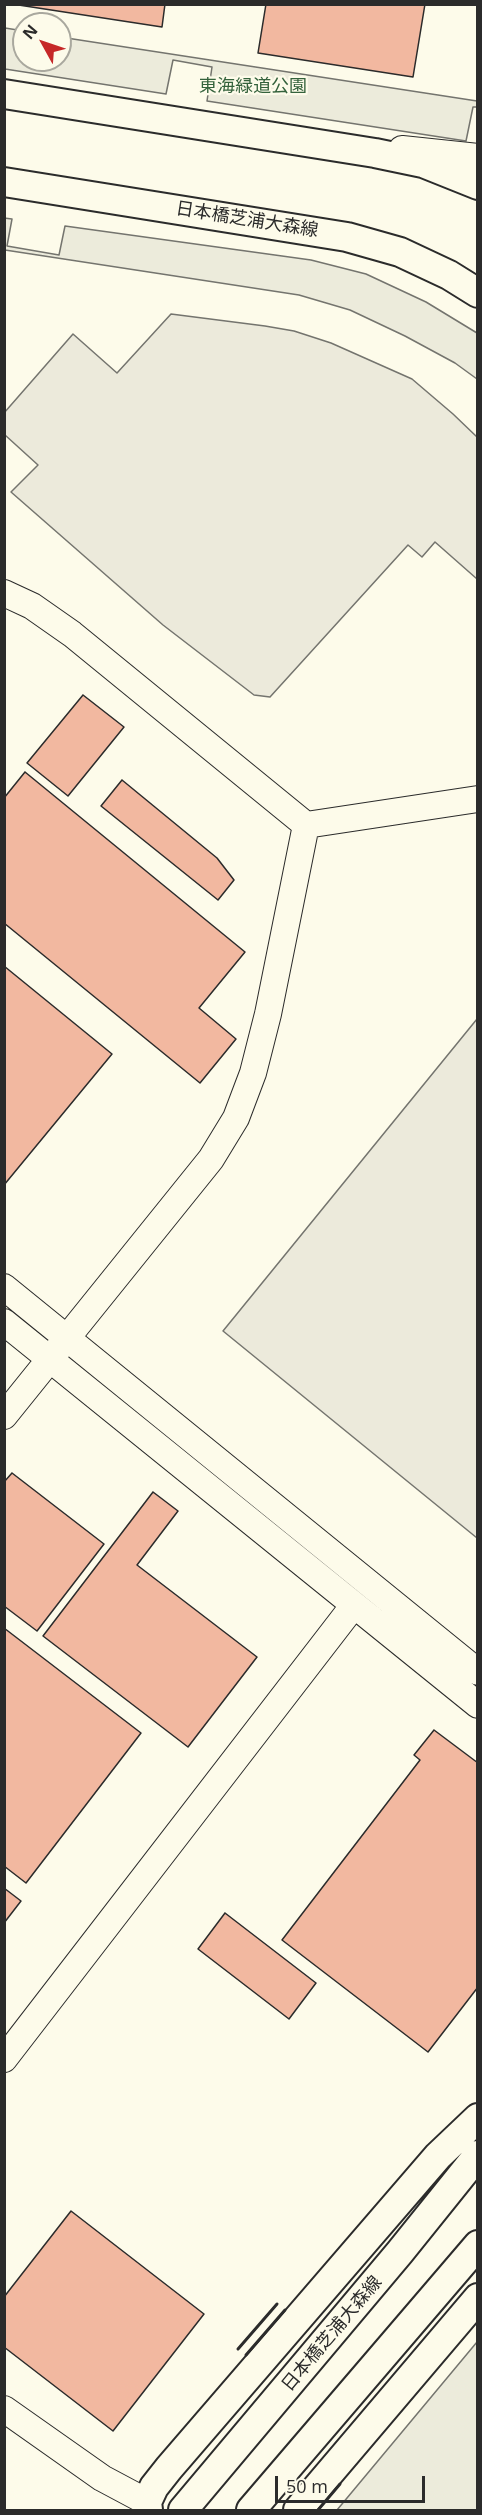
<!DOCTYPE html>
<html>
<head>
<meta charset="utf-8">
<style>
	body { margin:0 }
	#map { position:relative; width:482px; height:2515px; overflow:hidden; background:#fdfbea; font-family:"Open Sans",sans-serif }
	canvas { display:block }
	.frame { position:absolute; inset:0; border:6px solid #2b2b2b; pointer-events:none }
	.north { position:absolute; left:12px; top:12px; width:60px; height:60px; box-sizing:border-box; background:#fdfbea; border:2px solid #a9a89e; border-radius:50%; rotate:310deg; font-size:16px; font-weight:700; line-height:24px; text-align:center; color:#2b2b2b }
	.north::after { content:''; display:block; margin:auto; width:21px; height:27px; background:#c62828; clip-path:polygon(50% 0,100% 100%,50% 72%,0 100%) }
	.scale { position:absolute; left:275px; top:2476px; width:150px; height:27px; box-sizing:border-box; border:3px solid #2b2b2b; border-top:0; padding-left:8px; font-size:18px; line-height:21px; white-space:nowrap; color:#2b2b2b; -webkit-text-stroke:4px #fdfbea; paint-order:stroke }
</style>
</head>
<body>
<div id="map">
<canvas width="482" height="2515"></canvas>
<div class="frame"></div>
<div class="north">N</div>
<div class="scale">50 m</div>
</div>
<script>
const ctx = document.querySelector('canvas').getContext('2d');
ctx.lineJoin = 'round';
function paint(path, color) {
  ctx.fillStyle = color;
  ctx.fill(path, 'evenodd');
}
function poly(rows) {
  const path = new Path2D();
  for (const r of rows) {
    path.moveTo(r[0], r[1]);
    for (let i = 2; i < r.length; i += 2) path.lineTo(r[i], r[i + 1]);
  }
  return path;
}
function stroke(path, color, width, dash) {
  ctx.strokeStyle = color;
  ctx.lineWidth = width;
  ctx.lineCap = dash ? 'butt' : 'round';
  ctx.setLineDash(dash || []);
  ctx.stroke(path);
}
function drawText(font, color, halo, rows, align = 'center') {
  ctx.font = font + ' "Open Sans","Noto Sans JP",sans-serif';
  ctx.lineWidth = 4.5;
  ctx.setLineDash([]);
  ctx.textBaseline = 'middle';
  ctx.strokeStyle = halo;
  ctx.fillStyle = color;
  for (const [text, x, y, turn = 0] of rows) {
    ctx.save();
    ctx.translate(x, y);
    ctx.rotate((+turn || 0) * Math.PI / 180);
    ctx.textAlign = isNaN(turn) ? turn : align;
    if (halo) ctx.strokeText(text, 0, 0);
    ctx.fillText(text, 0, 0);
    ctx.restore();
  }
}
const green = poly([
	[5,28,24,31,24,60,60,60,60,37,477,101,477,107,473,107,466,141,207,101,212,67,173,60,166,94,5,69,5,28],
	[4,218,12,219,7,246,59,255,65,226,311,260,366,274,426,302,477,333,477,379,455,363,405,336,350,310,299,295,5,250,4,218],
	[477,2342,477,2510,337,2510,477,2342]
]);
paint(green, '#ecebdb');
stroke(green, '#74746e', 1.5);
const parking = poly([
	[171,314,265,326,294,331,331,343,412,379,453,414,477,437,477,579,435,542,422,557,408,545,270,697,254,695,163,625,11,492,38,465,5,435,4,413,73,334,117,373,171,314],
	[477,1019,477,1538,223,1331,477,1019]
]);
paint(parking, '#eceadb');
stroke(parking, '#74746e', 1.5);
const building = poly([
	[12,4,165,4,162,27,12,4],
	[266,4,425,4,413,77,258,53,266,4],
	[83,695,124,727,68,796,27,763,83,695],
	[25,772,245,952,199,1008,236,1039,200,1083,4,923,4,798,25,772],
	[122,780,217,858,234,880,218,900,101,806,122,780],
	[4,966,112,1054,4,1185,4,966],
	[12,1473,104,1544,37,1631,4,1606,4,1482,12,1473],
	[153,1492,178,1511,137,1565,257,1657,188,1747,43,1636,153,1492],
	[4,1628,141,1733,26,1883,4,1866,4,1628],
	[434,1730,478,1763,478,1987,428,2052,282,1940,420,1760,414,1755,434,1730],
	[4,1888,21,1901,4,1923,4,1888],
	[225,1913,316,1983,289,2019,198,1949,225,1913],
	[71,2211,204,2314,113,2431,4,2347,4,2297,71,2211]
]);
paint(building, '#f2b8a0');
stroke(building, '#2b2b2b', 1.5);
const secondary = poly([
	[402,149,478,157],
	[4,593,32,606,72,634,306,825,478,799],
	[4,1287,478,1672],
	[4,1322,478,1705],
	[4,1416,211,1159,236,1118,253,1073,268,1014,306,825],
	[4,2059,354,1605],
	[4,2409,102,2478,147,2502]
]);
const primary = poly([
	[4,94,375,153,423,163,478,185],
	[4,182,347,237,400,252,449,275,478,293],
	[148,2510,147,2502,154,2487,169,2468,438,2156,478,2118],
	[183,2510,400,2252,478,2155],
	[251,2510,478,2245],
	[298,2510,478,2298]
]);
stroke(secondary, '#2b2b2b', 28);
stroke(primary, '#2b2b2b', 32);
stroke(secondary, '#fdfbea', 26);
stroke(primary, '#fdfbea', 28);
stroke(poly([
	[238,2349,277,2304],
	[246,2355,285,2310],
	[318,2510,340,2484]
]), '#2b2b2b', 3);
drawText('18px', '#34623c', '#fdfbea', [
	["東海緑道公園",253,87]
]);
drawText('18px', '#2b2b2b', '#fdfbea', [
	["日本橋芝浦大森線",247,220,9],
	["日本橋芝浦大森線",332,2334,-50]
]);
</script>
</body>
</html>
